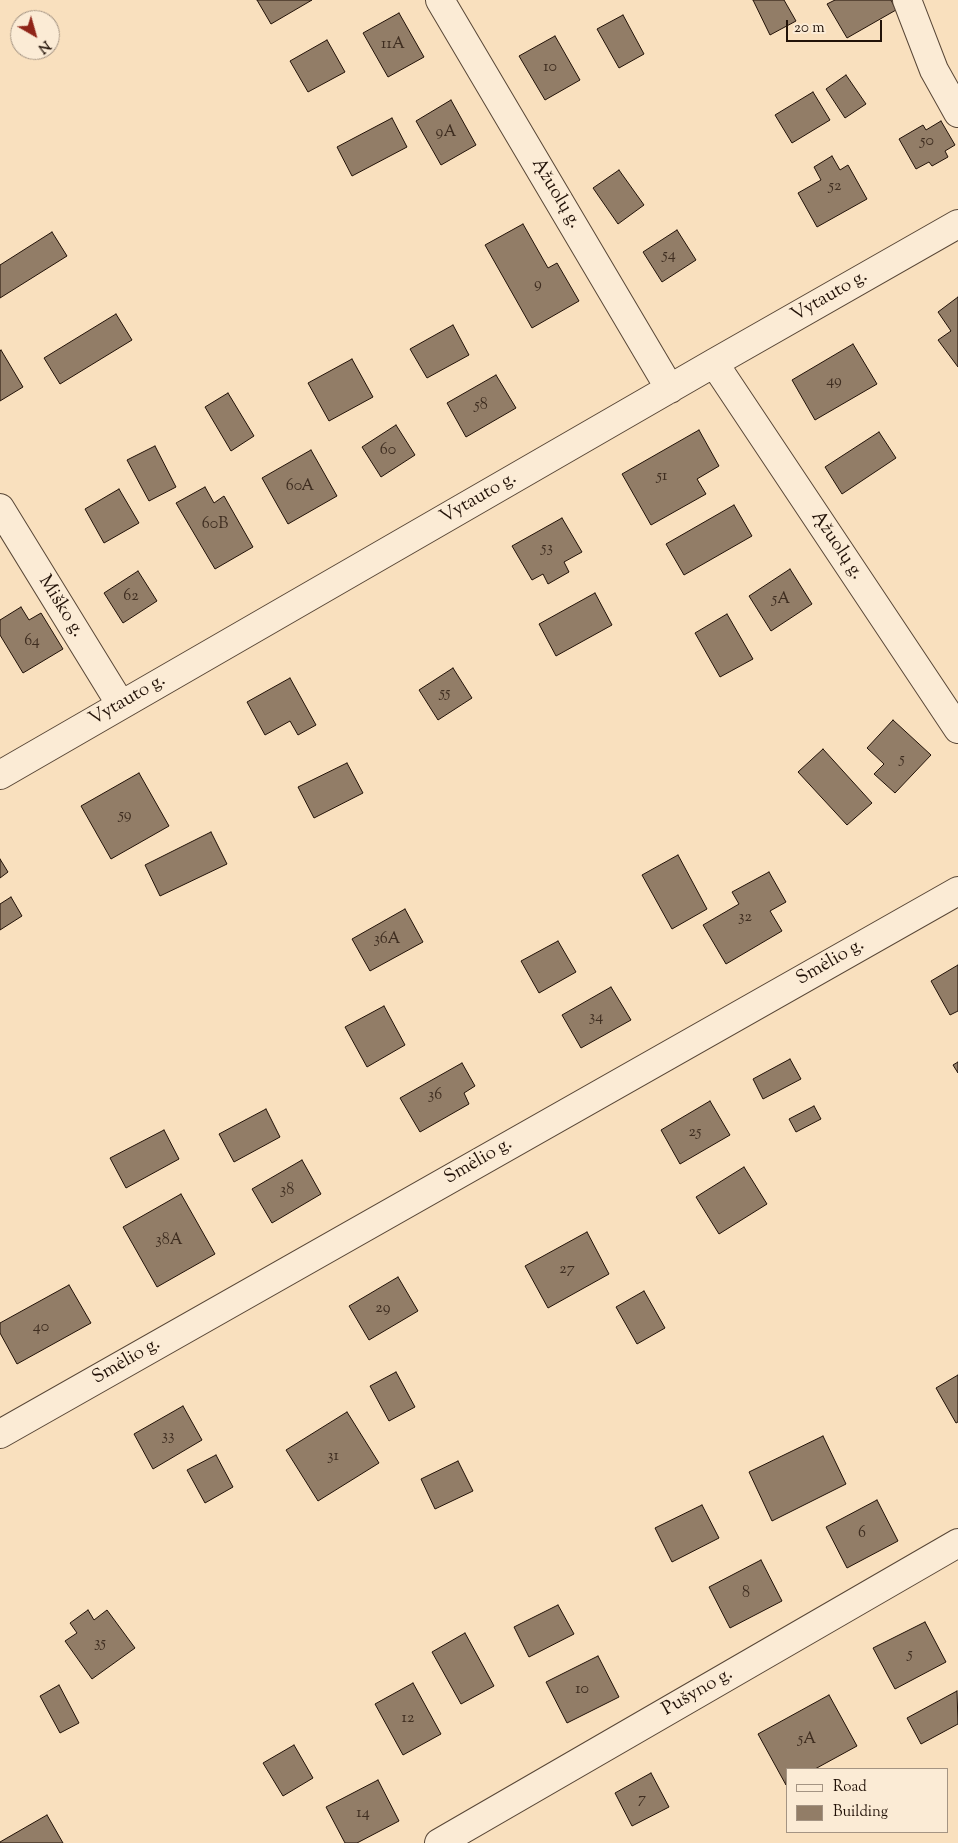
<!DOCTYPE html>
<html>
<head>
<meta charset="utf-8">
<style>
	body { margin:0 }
	#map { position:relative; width:958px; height:1843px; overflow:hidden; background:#f9e0be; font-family:"Sorts Mill Goudy",serif }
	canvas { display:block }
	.legend { position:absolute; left:786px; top:1768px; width:162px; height:65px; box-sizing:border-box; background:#fbebd5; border:1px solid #a49483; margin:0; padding:6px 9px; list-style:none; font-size:15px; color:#221208 }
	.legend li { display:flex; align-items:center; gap:10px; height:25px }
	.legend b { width:25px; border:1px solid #a49483 }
	.north { position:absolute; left:10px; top:10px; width:50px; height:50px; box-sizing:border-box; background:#fbebd5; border:1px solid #a49483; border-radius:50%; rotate:142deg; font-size:14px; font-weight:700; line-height:20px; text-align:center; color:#221208 }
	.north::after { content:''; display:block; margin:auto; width:18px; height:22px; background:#8f2418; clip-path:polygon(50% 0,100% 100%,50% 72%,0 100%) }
	.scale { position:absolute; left:786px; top:20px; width:96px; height:22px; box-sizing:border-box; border:2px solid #221208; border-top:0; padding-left:6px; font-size:15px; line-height:18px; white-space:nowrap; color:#221208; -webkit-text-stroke:4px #fbebd5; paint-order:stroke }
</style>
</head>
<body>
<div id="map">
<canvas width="958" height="1843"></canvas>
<ul class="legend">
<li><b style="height:6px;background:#fbebd5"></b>Road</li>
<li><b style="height:14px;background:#927d67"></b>Building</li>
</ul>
<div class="north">N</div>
<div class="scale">20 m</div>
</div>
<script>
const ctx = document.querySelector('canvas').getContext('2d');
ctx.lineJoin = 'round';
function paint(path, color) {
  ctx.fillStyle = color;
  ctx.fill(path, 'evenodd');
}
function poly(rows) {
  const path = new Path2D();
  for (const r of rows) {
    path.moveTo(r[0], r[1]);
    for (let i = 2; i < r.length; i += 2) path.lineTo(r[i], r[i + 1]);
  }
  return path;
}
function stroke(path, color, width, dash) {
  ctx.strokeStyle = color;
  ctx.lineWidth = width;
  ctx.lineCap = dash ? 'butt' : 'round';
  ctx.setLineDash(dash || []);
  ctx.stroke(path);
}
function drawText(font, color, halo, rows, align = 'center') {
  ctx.font = font + ' "Sorts Mill Goudy",serif';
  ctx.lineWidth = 4.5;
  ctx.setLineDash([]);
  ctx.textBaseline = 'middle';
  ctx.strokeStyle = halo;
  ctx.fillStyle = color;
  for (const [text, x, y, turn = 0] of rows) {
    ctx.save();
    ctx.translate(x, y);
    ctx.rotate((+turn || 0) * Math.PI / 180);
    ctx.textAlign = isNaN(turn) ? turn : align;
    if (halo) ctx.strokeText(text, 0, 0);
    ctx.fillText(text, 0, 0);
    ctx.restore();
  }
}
const building = poly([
	[257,0,312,0,271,24,257,0],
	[753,0,784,0,796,21,770,35,753,0],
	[835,0,891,0,896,10,847,38,827,4,835,0],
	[399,13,424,57,388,77,363,33,399,13],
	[623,15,644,54,619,68,597,29,623,15],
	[555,36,580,80,545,100,519,56,555,36],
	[327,40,345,72,308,92,290,61,327,40],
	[846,75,866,104,845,118,826,89,846,75],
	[813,92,830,120,792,143,775,115,813,92],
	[451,100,476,145,441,165,416,121,451,100],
	[392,118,407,147,352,176,337,147,392,118],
	[941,121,955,145,945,151,948,157,932,166,929,162,916,169,899,139,923,125,926,130,941,121],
	[832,156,840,170,848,165,867,199,817,227,798,193,821,180,814,167,832,156],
	[619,170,644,205,618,224,593,188,619,170],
	[523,224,548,268,557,263,579,301,532,328,485,245,523,224],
	[677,230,696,260,662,282,643,252,677,230],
	[52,232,67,256,0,298,0,265,52,232],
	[958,297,958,367,938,340,951,331,938,312,958,297],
	[116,314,132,340,60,384,44,358,116,314],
	[453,325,469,355,427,378,410,349,453,325],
	[853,344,877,384,815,420,792,380,853,344],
	[1,350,23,387,0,401,0,351,1,350],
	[352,359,373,397,329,421,308,383,352,359],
	[496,375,516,408,466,437,447,403,496,375],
	[228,393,254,436,231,451,205,407,228,393],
	[396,425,415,455,381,477,362,447,396,425],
	[699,430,719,466,697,479,706,494,651,525,622,474,699,430],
	[879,432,896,458,842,494,825,467,879,432],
	[155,446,176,487,149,501,127,460,155,446],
	[311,450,337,496,288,524,262,478,311,450],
	[205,487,214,503,224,496,253,547,215,569,176,503,205,487],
	[119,489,139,523,104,543,85,509,119,489],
	[734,505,752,536,684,575,666,544,734,505],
	[562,518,582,552,564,562,569,572,548,584,543,574,532,580,512,546,562,518],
	[790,569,812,604,771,631,749,596,790,569],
	[138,571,157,601,123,623,104,593,138,571],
	[595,593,612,625,556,656,539,624,595,593],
	[21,607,29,620,41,613,63,649,23,673,0,635,0,620,21,607],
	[727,614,753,659,720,677,695,633,727,614],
	[453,668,472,698,438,720,419,690,453,668],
	[290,678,316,725,298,735,290,721,265,735,247,702,290,678],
	[893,720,931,755,895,793,874,774,884,764,867,748,893,720],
	[823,749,872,803,847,825,798,772,823,749],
	[347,763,363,793,314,818,298,787,347,763],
	[139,773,169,826,111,859,81,806,139,773],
	[211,832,227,864,160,896,145,865,211,832],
	[678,855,707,909,672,929,642,875,678,855],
	[0,859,8,872,0,878,0,859],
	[769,872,786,902,770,911,782,931,726,964,703,925,739,904,732,892,769,872],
	[11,897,22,916,0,930,0,904,11,897],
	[405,909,423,942,370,971,352,939,405,909],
	[558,941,576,972,539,993,521,961,558,941],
	[958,965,958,1011,950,1015,931,981,958,965],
	[611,987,631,1020,581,1048,562,1015,611,987],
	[384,1006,405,1045,367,1067,345,1027,384,1006],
	[790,1059,801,1079,763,1099,753,1079,790,1059],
	[958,1062,958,1073,953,1065,958,1062],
	[462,1063,475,1086,464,1093,469,1104,420,1132,400,1098,462,1063],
	[710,1101,730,1135,680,1164,661,1130,710,1101],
	[814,1106,821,1119,796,1132,789,1119,814,1106],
	[266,1109,280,1137,234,1162,219,1134,266,1109],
	[164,1130,179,1159,126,1188,110,1158,164,1130],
	[302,1160,321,1194,272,1223,252,1189,302,1160],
	[744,1167,767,1204,719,1234,696,1197,744,1167],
	[181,1194,215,1254,157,1287,123,1227,181,1194],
	[587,1232,609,1274,548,1308,525,1266,587,1232],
	[398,1277,418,1311,369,1340,349,1306,398,1277],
	[69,1285,91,1323,17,1364,0,1333,0,1323,69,1285],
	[644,1291,665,1328,637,1344,616,1307,644,1291],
	[396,1372,415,1407,389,1421,370,1386,396,1372],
	[958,1375,958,1422,956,1423,936,1388,958,1375],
	[183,1406,202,1440,153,1469,134,1434,183,1406],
	[347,1412,379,1463,318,1501,286,1450,347,1412],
	[823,1436,846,1484,772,1521,749,1472,823,1436],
	[216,1455,233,1487,205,1503,187,1470,216,1455],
	[458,1461,473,1491,435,1509,421,1479,458,1461],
	[877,1500,898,1541,847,1568,826,1527,877,1500],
	[702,1505,719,1538,672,1562,655,1528,702,1505],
	[761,1560,782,1601,730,1628,709,1587,761,1560],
	[558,1605,574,1634,529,1657,514,1627,558,1605],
	[88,1610,94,1620,107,1610,135,1648,92,1679,65,1641,77,1633,70,1623,88,1610],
	[925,1622,946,1662,895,1689,873,1648,925,1622],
	[465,1633,494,1686,461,1704,432,1652,465,1633],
	[598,1656,619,1697,567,1723,546,1682,598,1656],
	[413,1683,441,1734,403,1755,375,1704,413,1683],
	[59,1685,79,1723,60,1733,40,1696,59,1685],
	[957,1691,958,1724,921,1744,907,1718,957,1691],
	[829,1695,857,1746,815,1769,787,1769,786,1785,758,1734,829,1695],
	[294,1745,313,1778,283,1796,263,1763,294,1745],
	[651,1773,669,1807,632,1826,615,1793,651,1773],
	[378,1780,399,1821,357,1843,345,1843,326,1807,378,1780],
	[47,1815,63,1843,0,1843,0,1842,47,1815]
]);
paint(building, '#927d67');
stroke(building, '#221208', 1);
const minor = poly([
	[440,0,670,389],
	[907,0,934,70,958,113],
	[714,363,958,729],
	[0,508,121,705],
	[0,775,714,363,958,224],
	[0,1434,958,891],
	[439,1843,958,1543]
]);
stroke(minor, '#584636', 30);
stroke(minor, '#fbebd5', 28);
drawText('16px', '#3e2d20', null, [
	["11A",393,45],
	["10",550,68],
	["9A",446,133],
	["50",927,142],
	["52",835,187],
	["54",669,256],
	["9",538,285],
	["49",834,382],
	["58",481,406],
	["60",388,451],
	["51",662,477],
	["60A",300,487],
	["60B",215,525],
	["53",547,549],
	["62",131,597],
	["5A",781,600],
	["64",32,642],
	["55",445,694],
	["5",902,760],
	["59",125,816],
	["32",745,918],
	["36A",387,940],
	["34",596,1018],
	["36",435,1096],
	["25",695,1133],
	["38",287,1191],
	["38A",169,1241],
	["27",567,1270],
	["29",383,1309],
	["40",41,1328],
	["33",168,1437],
	["31",333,1457],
	["6",862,1534],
	["8",746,1594],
	["35",100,1644],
	["5",910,1655],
	["10",582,1690],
	["12",408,1719],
	["5A",807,1740],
	["7",642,1800],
	["14",363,1814]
]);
drawText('19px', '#221208', '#fbebd5', [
	["Ąžuolų g.",555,194,59],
	["Vytauto g.",830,297,-30],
	["Vytauto g.",479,499,-30],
	["Ąžuolų g.",836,546,56],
	["Miško g.",60,607,58],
	["Vytauto g.",128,701,-30],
	["Smėlio g.",831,963,-30],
	["Smėlio g.",479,1162,-30],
	["Smėlio g.",127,1362,-30],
	["Pušyno g.",698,1693,-30]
]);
</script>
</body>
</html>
